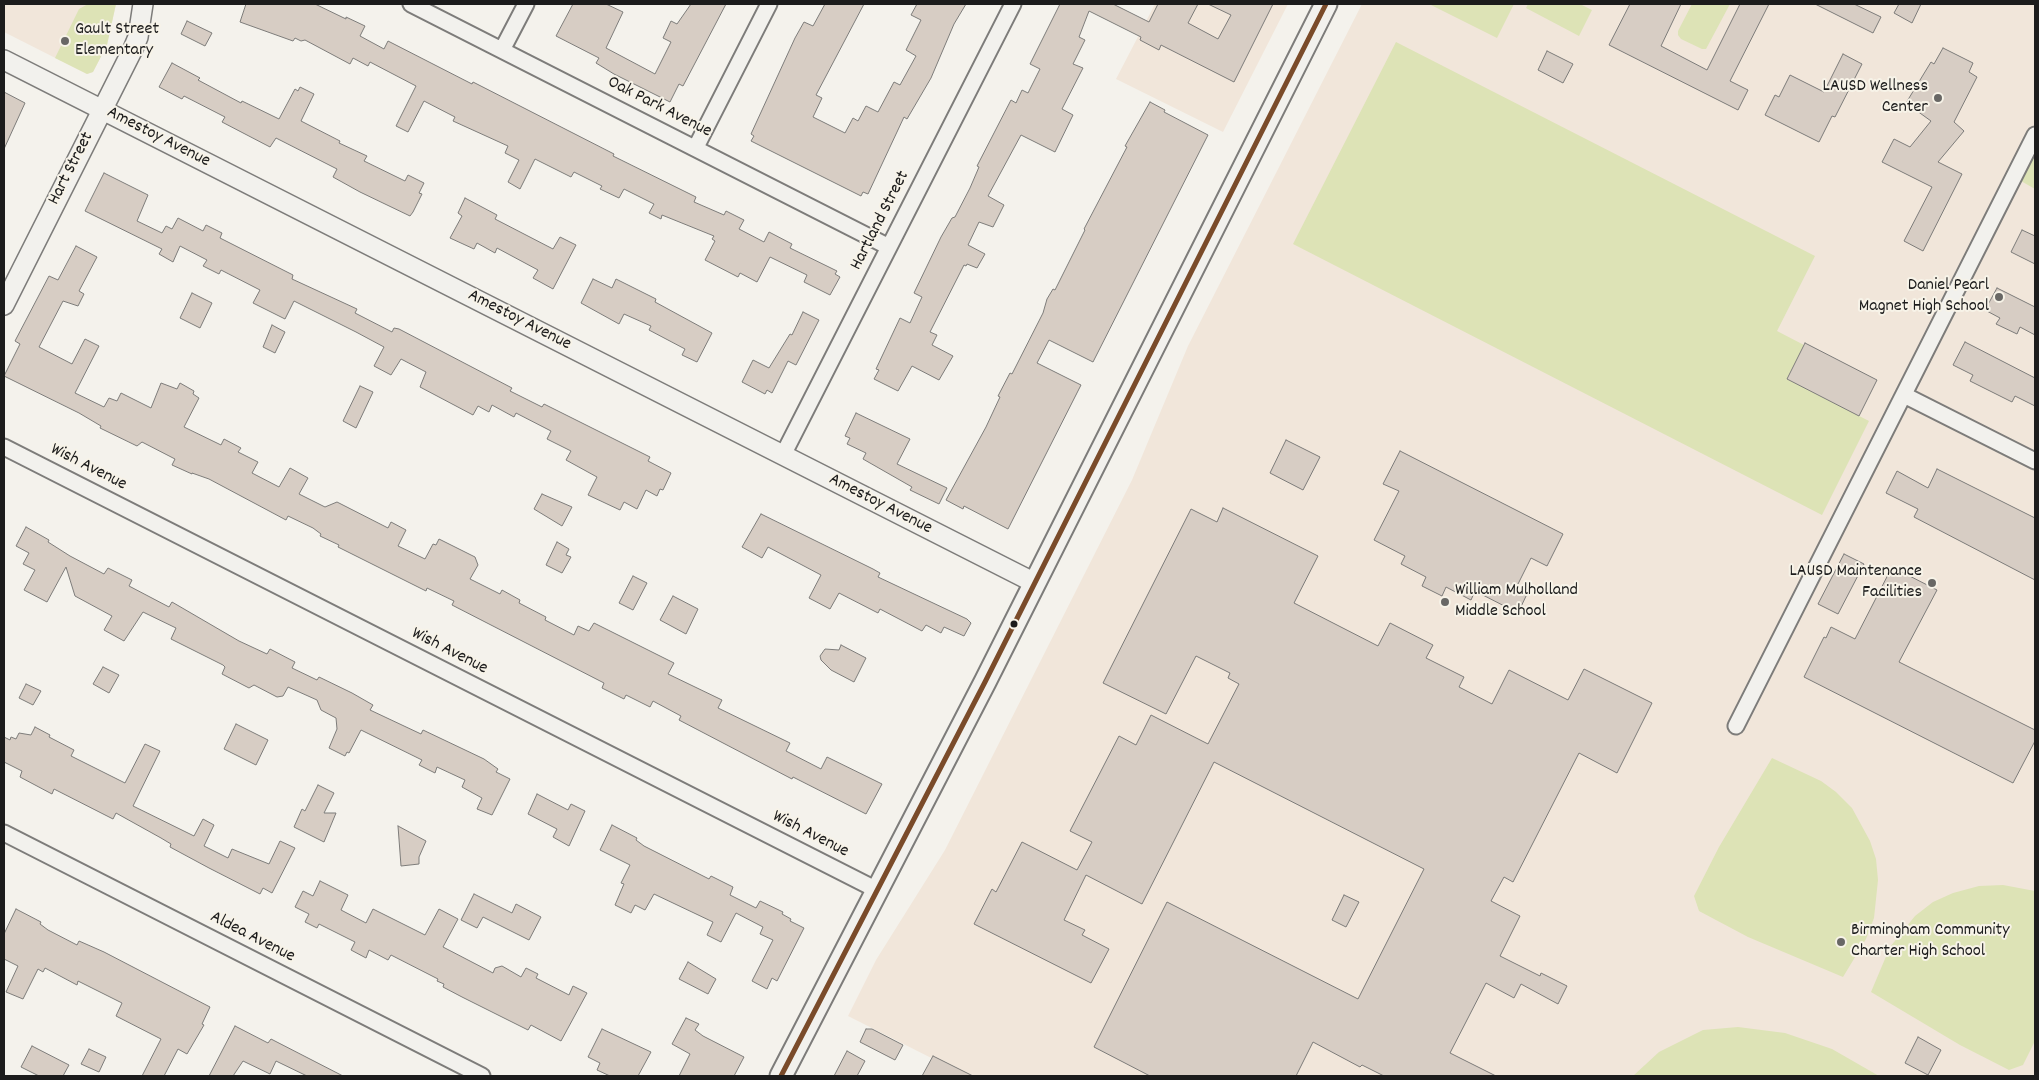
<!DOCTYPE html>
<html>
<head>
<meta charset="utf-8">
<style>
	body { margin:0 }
	#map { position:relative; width:2039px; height:1080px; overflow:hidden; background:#f4f2ec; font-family:Dekko,sans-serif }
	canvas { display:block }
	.frame { position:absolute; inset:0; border:5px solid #1c1c1c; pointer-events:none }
</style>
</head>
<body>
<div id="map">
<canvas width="2039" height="1080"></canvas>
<div class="frame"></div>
</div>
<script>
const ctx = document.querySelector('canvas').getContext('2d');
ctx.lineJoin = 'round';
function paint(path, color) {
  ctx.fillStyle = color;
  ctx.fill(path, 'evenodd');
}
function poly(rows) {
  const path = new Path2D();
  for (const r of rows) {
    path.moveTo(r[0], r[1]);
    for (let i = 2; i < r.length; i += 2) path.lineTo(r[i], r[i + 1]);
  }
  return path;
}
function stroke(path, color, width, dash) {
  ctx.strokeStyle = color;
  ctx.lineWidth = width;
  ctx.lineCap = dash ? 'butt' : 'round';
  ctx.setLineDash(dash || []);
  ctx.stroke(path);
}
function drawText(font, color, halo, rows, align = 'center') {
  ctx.font = font + ' Dekko,sans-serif';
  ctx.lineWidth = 4;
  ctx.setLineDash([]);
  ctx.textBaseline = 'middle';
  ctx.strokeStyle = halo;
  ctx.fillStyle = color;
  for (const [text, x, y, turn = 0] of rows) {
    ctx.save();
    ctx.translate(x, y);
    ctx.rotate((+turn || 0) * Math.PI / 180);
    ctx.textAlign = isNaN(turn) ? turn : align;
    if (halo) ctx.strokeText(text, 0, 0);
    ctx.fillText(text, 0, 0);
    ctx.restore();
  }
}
paint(poly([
	[4,4,116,4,107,45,93,72,87,74,4,32],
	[1155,4,1288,4,1223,132,1116,79],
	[1362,4,2035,4,2035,1076,967,1076,848,1016,876,960,945,850,1132,480,1188,346]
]), '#f1e6da');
paint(poly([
	[88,4,116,4,107,45,93,72,87,74,55,58,79,9],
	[1429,4,1514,4,1497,38],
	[1528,4,1580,4,1592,10,1579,36,1526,8],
	[1692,4,1730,4,1706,49,1702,49,1681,39,1678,35,1678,31],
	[1396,42,1815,256,1777,331,1804,345,1787,379,1869,421,1822,515,1293,244],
	[2035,154,2035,189,2021,181],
	[1772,758,1821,781,1836,792,1852,808,1870,841,1876,859,1878,880,1874,918,1866,939,1843,977,1748,937,1699,911,1694,896,1719,847],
	[2003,885,2035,891,2035,1041,2023,1065,2009,1070,1960,1045,1871,992,1890,947,1915,916,1933,902,1953,893,1979,886],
	[1738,1027,1785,1033,1832,1049,1879,1076,1633,1076,1659,1052,1703,1030]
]), '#dde3b6');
const building = poly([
	[246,4,315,4,346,19,346,17,365,26,360,36,384,49,388,41,472,84,473,82,614,154,613,156,696,197,694,202,724,215,726,211,744,220,739,229,764,242,769,232,792,244,790,248,837,271,835,274,840,277,830,295,804,282,807,275,770,257,757,282,740,273,738,277,705,260,715,241,712,239,714,236,662,215,661,219,649,213,654,204,624,189,619,198,600,189,602,186,574,172,571,177,535,159,520,189,508,182,519,160,505,153,508,146,453,121,455,117,424,101,408,132,396,126,416,86,370,62,368,66,353,58,350,64,305,40,301,41,295,38,293,41,240,22,246,4],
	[573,4,606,4,623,12,606,48,655,74,671,42,663,38,671,21,677,24,691,4,726,4,683,86,679,84,670,102,614,74,596,63,599,58,556,36,573,4],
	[825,4,864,4,816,95,822,98,813,117,845,133,853,118,858,121,866,106,878,112,894,82,900,85,916,56,906,50,921,20,911,15,917,4,966,4,954,24,931,78,907,119,904,117,868,194,863,192,861,196,751,141,754,136,751,134,795,38,804,22,813,26,825,4],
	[1060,4,1113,4,1149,22,1158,4,1198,4,1188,23,1218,39,1231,15,1208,4,1273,4,1234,82,1161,45,1159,50,1140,40,1141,37,1089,11,1079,37,1085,40,1073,64,1083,68,1062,109,1073,115,1055,152,1021,135,988,196,1004,205,993,227,979,222,968,245,985,254,977,268,967,264,966,266,964,265,930,332,937,335,932,345,953,356,939,380,912,366,898,391,874,379,879,370,876,369,900,318,910,323,922,297,914,293,941,237,952,218,955,217,970,188,979,167,977,166,1011,100,1016,103,1022,90,1028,93,1040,69,1030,64,1060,4],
	[1630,4,1681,4,1661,46,1707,70,1740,4,1769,4,1730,81,1748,90,1738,110,1609,45,1630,4],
	[1815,4,1854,4,1881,17,1873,33,1815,4],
	[1899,4,1921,4,1912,23,1894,13,1899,4],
	[187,21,212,33,205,46,181,34,187,21],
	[1943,48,1973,63,1969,72,1977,77,1954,122,1964,131,1938,162,1962,174,1923,251,1904,241,1932,187,1882,162,1894,139,1910,147,1931,121,1906,103,1931,62,1934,64,1943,48],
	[1547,51,1573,64,1563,83,1538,70,1547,51],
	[1843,54,1862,64,1835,117,1832,116,1819,142,1765,115,1775,95,1779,97,1790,75,1824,92,1843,54],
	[172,63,200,78,198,80,241,103,242,101,279,119,295,89,298,91,300,87,314,94,301,121,340,141,339,143,367,156,364,161,405,181,408,175,424,183,419,193,422,194,413,212,410,216,360,192,333,177,337,169,276,138,270,147,222,122,225,117,184,96,182,99,159,87,172,63],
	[4,92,25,103,4,149,4,92],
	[1150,102,1165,110,1164,112,1208,135,1093,362,1049,340,1037,363,1081,385,1008,529,964,506,963,509,946,500,986,427,1000,397,998,396,1010,373,1012,374,1043,313,1047,299,1053,289,1055,290,1085,230,1084,229,1127,147,1125,146,1150,102],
	[104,173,148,195,137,221,162,233,166,226,172,229,178,218,203,231,206,225,222,233,220,238,293,275,292,279,357,309,355,313,392,332,394,328,399,329,512,388,510,391,542,407,544,404,650,457,648,461,671,473,663,490,660,489,657,496,646,490,637,509,624,502,620,510,588,495,597,477,566,460,571,451,547,439,551,431,516,413,514,417,492,405,489,412,478,406,473,415,420,387,426,372,401,359,391,375,374,366,384,347,356,332,294,301,285,319,253,303,260,290,221,270,219,274,203,266,207,260,180,246,173,262,159,254,162,249,85,211,104,173],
	[465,198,497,215,495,219,553,249,560,237,576,245,553,289,533,278,538,270,497,248,495,253,477,243,474,249,450,238,462,216,458,213,465,198],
	[2022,230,2035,236,2035,264,2011,252,2022,230],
	[76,246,97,257,79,291,84,294,78,306,63,301,39,347,72,364,85,339,99,346,75,393,104,407,109,398,117,401,121,393,151,408,161,383,177,389,180,383,194,391,193,394,199,398,184,427,221,445,224,439,241,448,238,452,258,462,252,473,279,487,290,468,308,478,299,494,325,507,337,502,388,528,391,522,406,530,398,546,425,559,433,544,436,545,439,539,475,557,478,565,470,579,500,594,502,590,520,600,519,603,546,617,545,620,574,635,578,626,589,631,594,623,674,663,668,674,722,700,718,708,790,743,786,751,821,769,827,757,882,784,866,814,793,777,792,779,679,720,681,716,653,701,650,707,626,695,624,699,602,688,604,683,452,605,454,601,427,588,426,591,338,547,339,545,320,536,321,534,313,528,288,516,286,520,209,479,192,473,192,474,172,465,175,459,142,442,137,446,100,428,101,426,79,413,4,376,20,344,15,341,49,276,58,280,76,246],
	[593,279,612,288,616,279,656,299,655,302,712,333,697,362,682,355,685,349,649,330,651,326,624,314,619,324,581,303,593,279],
	[1997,288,2035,307,2035,335,2020,327,2017,334,1996,324,2000,318,1985,310,1997,288],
	[192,293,212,303,200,328,180,318,192,293],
	[803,312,819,320,796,365,788,361,772,393,767,390,765,394,742,382,753,360,769,368,790,334,792,335,803,312],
	[272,325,285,332,275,353,263,347,272,325],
	[1965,342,2035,378,2035,406,2015,396,2012,402,1970,381,1973,375,1953,365,1965,342],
	[1805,343,1877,380,1859,416,1787,379,1805,343],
	[360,386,373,392,356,428,343,421,360,386],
	[856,413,910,439,897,464,947,488,939,504,910,490,912,487,863,459,866,453,847,444,850,438,845,436,856,413],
	[1286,440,1320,457,1303,490,1270,473,1286,440],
	[1400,451,1563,534,1547,566,1531,558,1516,588,1527,594,1518,613,1475,591,1471,600,1446,587,1442,596,1422,586,1426,577,1401,564,1405,556,1374,540,1399,491,1383,484,1400,451],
	[1937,469,2035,518,2035,580,1914,517,1918,509,1886,493,1897,471,1928,488,1937,469],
	[542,494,572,507,562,526,534,509,542,494],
	[1223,508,1318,556,1294,603,1378,646,1390,623,1433,645,1426,658,1464,677,1459,687,1492,704,1509,670,1568,700,1584,669,1652,703,1617,773,1579,753,1513,882,1504,877,1491,901,1520,916,1500,956,1540,976,1541,973,1567,986,1558,1004,1521,984,1514,998,1486,983,1450,1053,1496,1076,1384,1076,1362,1065,1360,1067,1313,1042,1296,1076,1150,1076,1094,1047,1167,902,1358,999,1424,869,1214,762,1142,904,1086,875,1064,920,1085,930,1082,935,1109,949,1091,983,974,924,992,889,996,892,1022,842,1077,870,1092,842,1070,831,1119,736,1136,745,1151,715,1208,744,1239,684,1228,678,1230,673,1196,656,1166,714,1103,683,1191,509,1217,522,1223,508],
	[761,514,873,569,880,573,878,577,967,619,971,623,964,636,944,627,941,633,926,625,922,631,880,609,878,613,839,593,830,609,809,598,821,575,768,547,762,558,742,547,761,514],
	[26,527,49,540,48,542,70,556,104,574,108,568,132,580,129,586,169,607,172,602,239,641,267,654,270,649,295,662,292,668,317,680,319,677,352,693,373,705,370,710,421,734,423,730,484,759,498,769,496,772,510,779,492,815,477,809,482,798,462,787,465,780,437,767,435,773,419,765,422,760,361,730,349,753,347,752,345,756,329,748,337,729,336,718,321,710,317,700,288,687,283,696,277,697,254,685,249,688,222,674,225,667,223,665,171,639,176,628,143,612,124,641,104,630,112,616,75,596,66,567,47,602,24,590,35,570,23,564,29,553,16,546,26,527],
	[557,542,569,549,566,555,571,557,562,573,546,565,557,542],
	[1844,554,1864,564,1838,614,1818,604,1844,554],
	[1892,567,1937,590,1899,662,2035,730,2035,741,2013,783,1804,677,1824,637,1826,638,1831,627,1855,639,1892,567],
	[633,576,647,583,633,610,619,603,633,576],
	[673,596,698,609,686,634,660,620,673,596],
	[841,645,866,658,854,682,831,670,821,660,820,656,825,649,839,650,841,645],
	[103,667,119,675,109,693,93,684,103,667],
	[26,684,41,691,33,705,19,698,26,684],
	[236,724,268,740,256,765,224,749,236,724],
	[35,727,50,735,49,737,74,750,71,756,125,783,145,744,160,751,133,806,194,836,203,819,214,825,204,846,228,858,232,849,269,864,280,841,295,848,272,893,263,888,260,894,209,868,170,847,171,844,161,838,116,813,113,819,54,789,52,794,20,777,22,771,4,762,4,737,10,740,11,737,16,739,19,733,31,735,35,727],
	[318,785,334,793,324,813,336,813,324,842,294,827,302,809,305,811,318,785],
	[537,794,568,810,571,804,585,811,569,846,553,837,557,829,528,814,537,794],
	[612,825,637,838,636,840,644,846,709,879,711,876,733,887,730,895,756,908,760,901,783,912,782,914,791,919,790,921,804,928,777,981,772,978,767,989,752,981,773,940,760,934,763,927,736,913,721,942,707,935,713,922,654,894,645,910,635,905,631,913,615,905,624,884,621,883,630,865,600,850,612,825],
	[398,826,426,841,419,857,419,864,401,866,398,826],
	[320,881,348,895,341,910,366,923,373,909,425,935,439,909,458,919,443,947,493,973,495,968,502,966,521,977,526,968,538,974,536,978,569,995,573,986,587,993,561,1041,531,1025,528,1030,462,997,443,987,444,984,437,981,438,979,391,955,388,960,369,950,366,958,351,950,355,942,319,924,317,928,305,922,309,914,295,907,303,891,313,896,320,881],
	[474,894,512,913,516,904,541,917,529,940,483,917,477,928,461,920,474,894],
	[1344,895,1359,902,1346,927,1332,920,1344,895],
	[16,909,41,922,40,924,48,930,77,945,79,941,104,952,210,1007,202,1024,204,1025,187,1054,178,1049,164,1076,142,1076,161,1039,116,1016,122,1003,78,981,77,985,45,968,43,972,38,969,23,999,6,992,18,966,4,959,4,934,16,909],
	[688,962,716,979,708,994,679,979,688,962],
	[686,1018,699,1024,695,1030,703,1036,744,1057,734,1076,679,1076,690,1054,672,1044,686,1018],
	[235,1026,268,1043,271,1039,343,1076,307,1076,276,1061,270,1074,243,1061,233,1076,209,1076,235,1026],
	[602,1029,651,1052,638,1076,610,1076,597,1070,600,1063,588,1057,602,1029],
	[866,1029,872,1029,903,1045,895,1060,860,1042,866,1029],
	[1918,1037,1941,1050,1928,1075,1905,1063,1918,1037],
	[32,1046,69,1065,63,1076,39,1076,21,1067,32,1046],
	[89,1049,106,1057,99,1072,81,1064,89,1049],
	[847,1051,865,1061,857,1076,834,1076,847,1051],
	[933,1056,973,1076,922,1076,933,1056]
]);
paint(building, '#d7cdc4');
stroke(building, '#7d7c7a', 1);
const minor = poly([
	[411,4,889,247],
	[502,50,526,4],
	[696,147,769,4],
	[1904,395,2035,461],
	[4,447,877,890],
	[783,455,1013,4],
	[1736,726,2035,135],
	[4,833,482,1076]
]);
const tertiary = poly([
	[4,60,1035,583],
	[4,305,133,49,138,37,143,4]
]);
const secondary = poly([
	[781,1076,985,682,1326,4]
]);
stroke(minor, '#7d7c7a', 19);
stroke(tertiary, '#7d7c7a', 22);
stroke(secondary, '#7d7c7a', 25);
stroke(minor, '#f2f1ed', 15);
stroke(tertiary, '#f2f1ed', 19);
stroke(secondary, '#f2f1ed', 21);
stroke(poly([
	[781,1076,985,682,1326,4]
]), '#7a4b2a', 5);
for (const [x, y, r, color] of [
	[65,41,5,"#686765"],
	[1938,98,5,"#686765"],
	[1999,297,5,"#686765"],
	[1932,583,5,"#686765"],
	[1445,602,5,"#686765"],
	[1014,624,4.5,"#1c1c1c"],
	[1841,942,5,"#686765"]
]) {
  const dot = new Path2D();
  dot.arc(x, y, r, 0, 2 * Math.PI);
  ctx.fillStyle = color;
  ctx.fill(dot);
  stroke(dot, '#f7f3e8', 2);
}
drawText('18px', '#1c1c1c', '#f7f3e8', [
	["Gault Street",75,31],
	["Elementary",75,52],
	["LAUSD Wellness",1928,88,"right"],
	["Center",1928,109,"right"],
	["Daniel Pearl",1989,287,"right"],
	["Magnet High School",1989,308,"right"],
	["LAUSD Maintenance",1922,573,"right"],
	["Facilities",1922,594,"right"],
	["William Mulholland",1455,592],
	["Middle School",1455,613],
	["Birmingham Community",1851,932],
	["Charter High School",1851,953]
], 'left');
drawText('18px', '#1c1c1c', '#f7f3e8', [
	["Oak Park Avenue",659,108,27],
	["Amestoy Avenue",158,138,27],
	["Hart Street",72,169,-63],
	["Hartland Street",881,221,-63],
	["Amestoy Avenue",519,321,27],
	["Wish Avenue",88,468,27],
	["Amestoy Avenue",880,505,27],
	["Wish Avenue",449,652,27],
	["Wish Avenue",810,835,27],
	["Aldea Avenue",252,938,27]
]);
</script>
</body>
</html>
